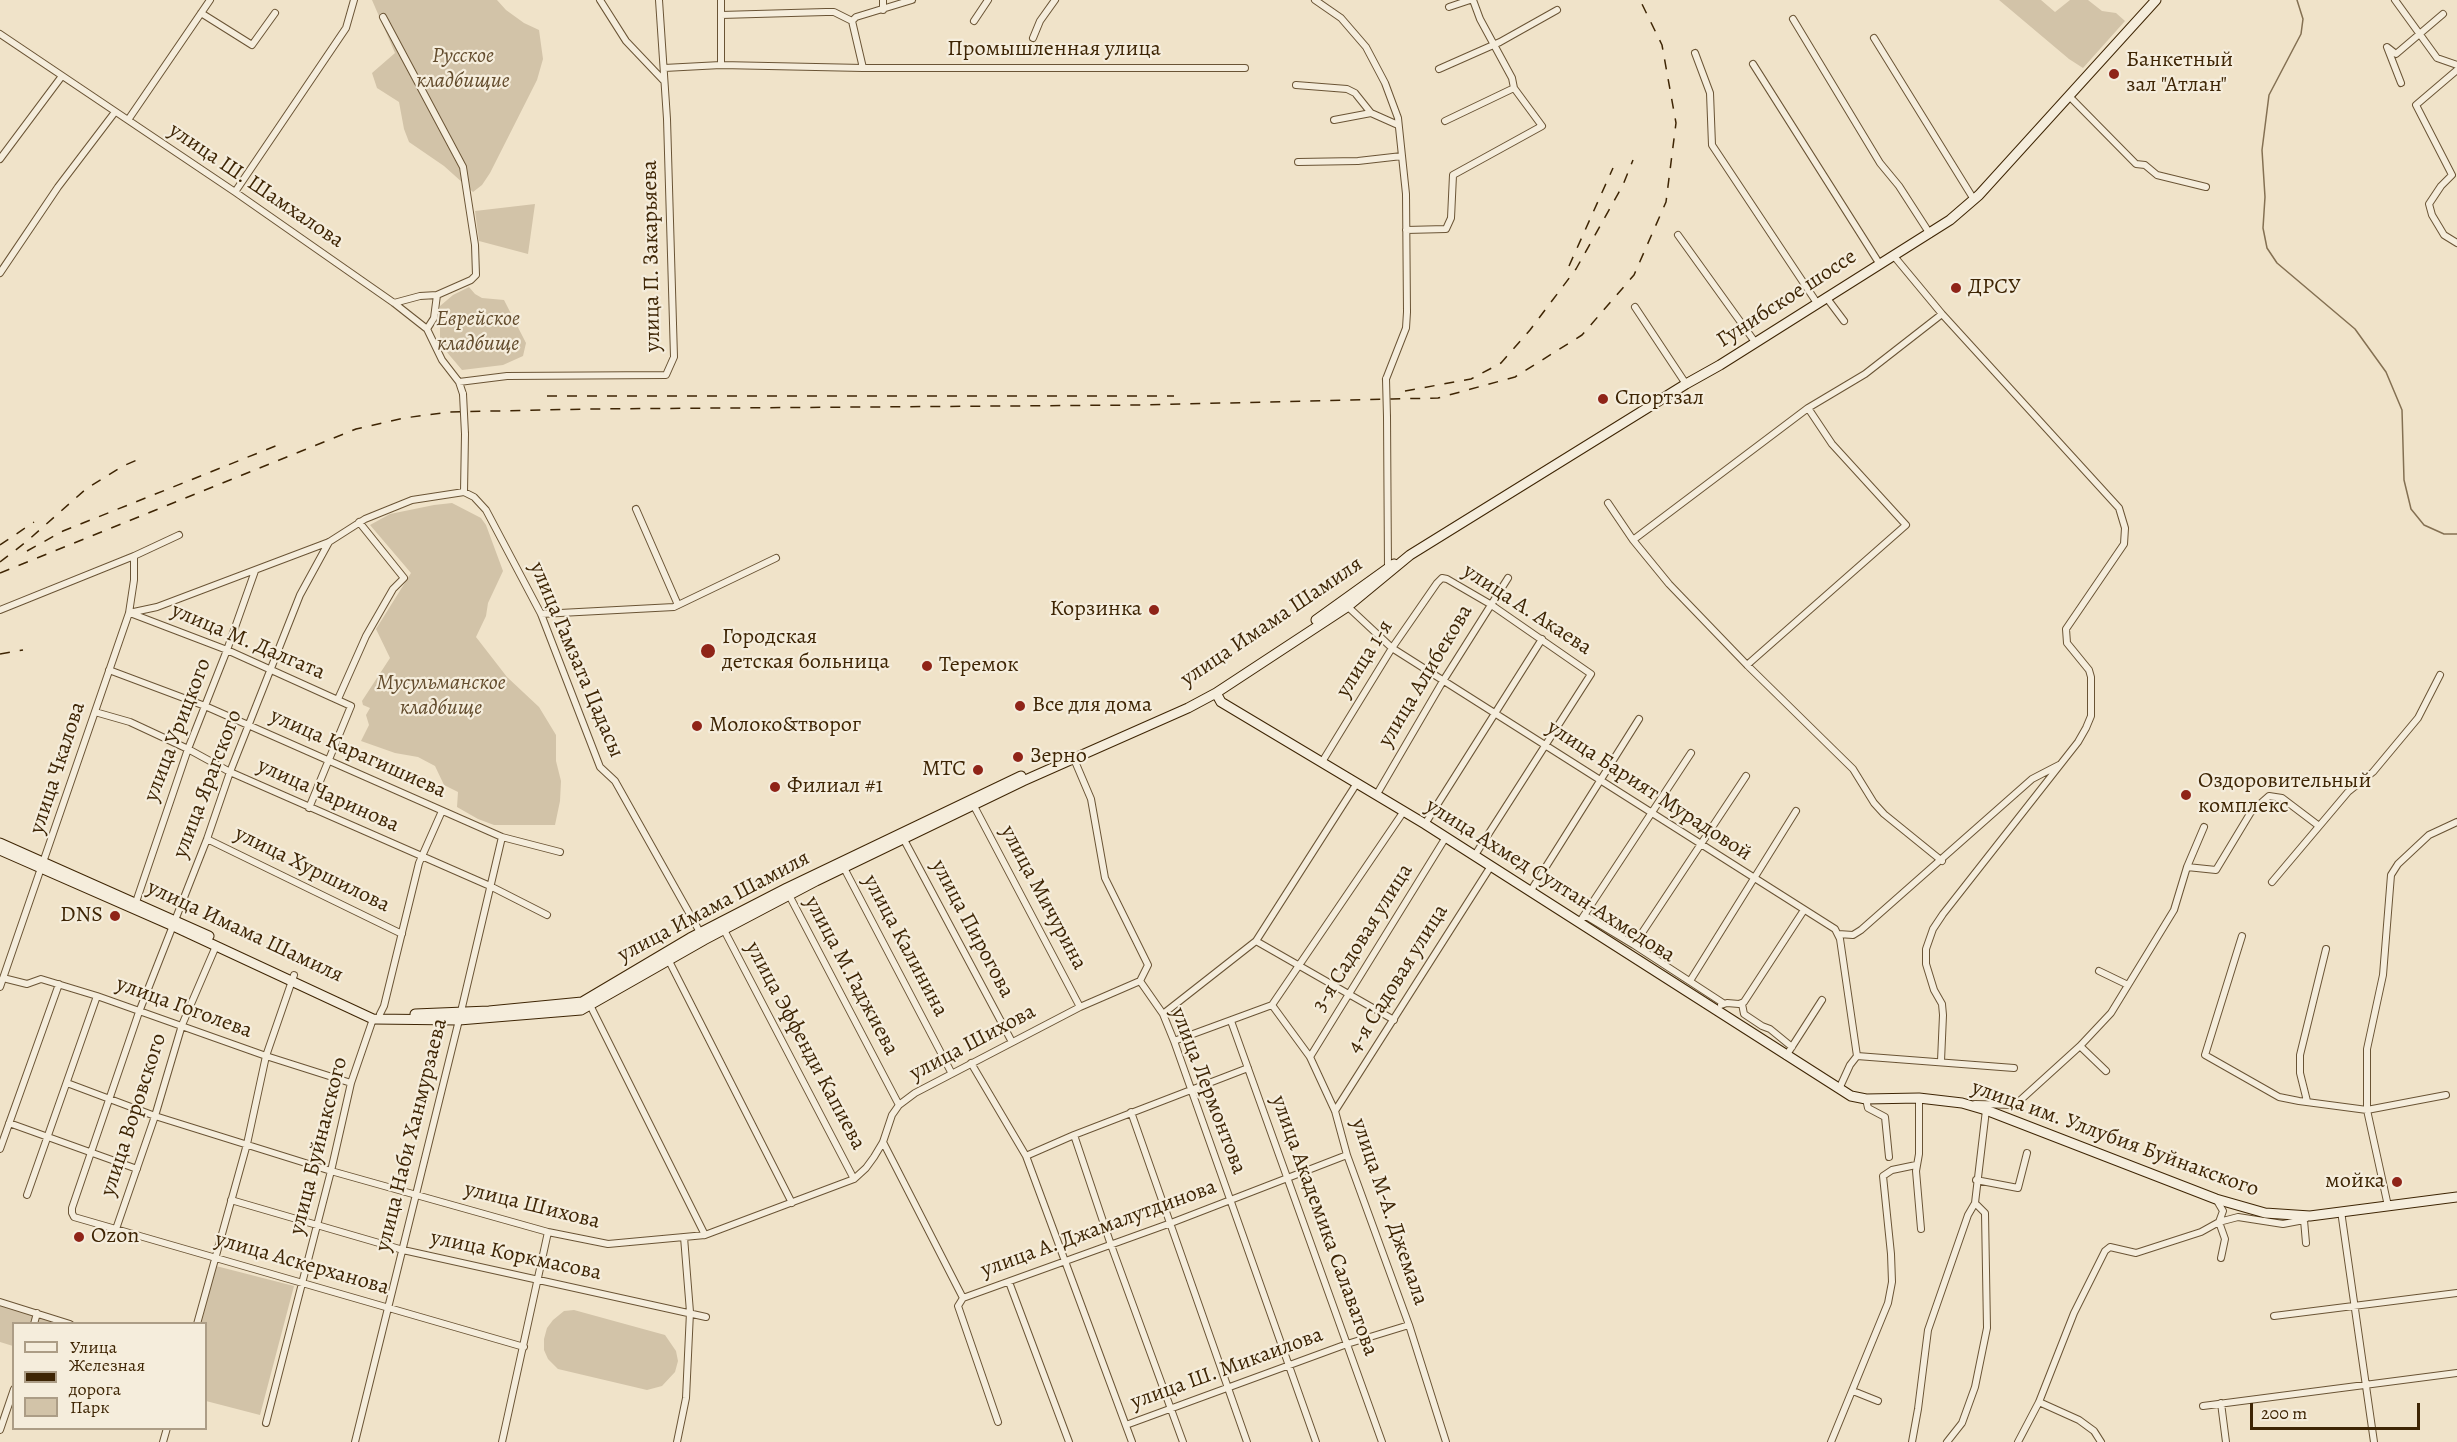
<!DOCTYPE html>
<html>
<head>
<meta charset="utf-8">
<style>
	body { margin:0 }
	#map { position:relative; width:2457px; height:1442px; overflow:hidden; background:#f0e3c9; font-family:Alegreya,serif }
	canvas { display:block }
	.legend { position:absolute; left:12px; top:1322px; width:195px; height:108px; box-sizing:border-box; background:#f5eddc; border:2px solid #ac9d86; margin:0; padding:8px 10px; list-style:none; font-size:18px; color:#3e2504 }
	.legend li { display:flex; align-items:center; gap:12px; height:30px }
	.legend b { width:30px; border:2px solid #ac9d86 }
	.scale { position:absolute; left:2250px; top:1403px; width:170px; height:27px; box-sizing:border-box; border:3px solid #3e2504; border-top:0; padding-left:8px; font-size:18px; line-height:21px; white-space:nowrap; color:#3e2504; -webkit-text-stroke:4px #f5eddc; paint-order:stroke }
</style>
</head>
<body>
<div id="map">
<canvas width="2457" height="1442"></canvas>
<ul class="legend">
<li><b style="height:8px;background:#f5eddc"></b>Улица</li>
<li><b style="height:8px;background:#3e2504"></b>Железная дорога</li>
<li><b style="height:16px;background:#d2c3a8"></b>Парк</li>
</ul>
<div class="scale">200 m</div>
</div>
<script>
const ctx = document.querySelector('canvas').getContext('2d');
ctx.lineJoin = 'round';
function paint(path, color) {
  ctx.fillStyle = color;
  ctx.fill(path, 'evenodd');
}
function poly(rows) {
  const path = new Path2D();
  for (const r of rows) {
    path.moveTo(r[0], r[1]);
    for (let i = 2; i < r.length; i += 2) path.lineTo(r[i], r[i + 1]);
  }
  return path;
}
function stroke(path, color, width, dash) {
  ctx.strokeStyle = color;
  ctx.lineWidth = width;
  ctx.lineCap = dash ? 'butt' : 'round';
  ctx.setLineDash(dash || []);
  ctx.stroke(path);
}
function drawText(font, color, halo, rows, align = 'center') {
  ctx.font = font + ' Alegreya,serif';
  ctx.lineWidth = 4.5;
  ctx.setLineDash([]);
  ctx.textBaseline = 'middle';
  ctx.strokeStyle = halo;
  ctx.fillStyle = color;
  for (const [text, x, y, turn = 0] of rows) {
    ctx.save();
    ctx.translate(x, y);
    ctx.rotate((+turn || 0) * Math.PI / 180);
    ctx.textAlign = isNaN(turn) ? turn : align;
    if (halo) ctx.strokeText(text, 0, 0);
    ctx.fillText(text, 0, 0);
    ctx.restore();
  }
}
paint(poly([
	[372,0,497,0,506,10,524,23,539,30,543,59,537,80,490,173,482,185,473,192,444,166,409,142,404,129,399,102,377,88,372,73,395,53],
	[1999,0,2041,0,2055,12,2070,0,2088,0,2102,11,2116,13,2125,21,2083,68,2069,59],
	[535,204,528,254,479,241,475,211],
	[469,287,475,294,482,298,504,300,526,343,523,356,503,365,462,370,440,344,440,306,453,295],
	[452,503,481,518,486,525,503,571,488,603,486,616,476,637,507,677,539,707,556,735,556,761,561,781,560,801,555,825,494,825,478,819,457,807,458,792,444,785,435,766,418,757,395,753,361,741,369,725,366,715,370,708,363,705,362,701,390,658,376,629,411,573,370,525,390,514,434,505],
	[216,1266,294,1286,260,1415,206,1401,206,1324,201,1324],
	[0,1305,59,1323,14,1324,13,1346,0,1342],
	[574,1310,665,1335,676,1351,678,1361,675,1372,662,1386,647,1390,558,1369,548,1359,544,1350,544,1339,547,1328,553,1320,564,1311]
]), '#d2c3a8');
stroke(poly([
	[2297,0,2303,19,2301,34,2269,95,2262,150,2265,197,2263,228,2267,248,2277,263,2355,329,2386,372,2402,410,2404,480,2411,509,2424,525,2444,534,2457,534]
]), '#847052', 1.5);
const street = poly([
	[600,0,626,41,664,81],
	[721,0,721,65],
	[883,0,883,10],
	[1315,0,1341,18,1366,47,1385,83,1398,118,1406,194,1407,312,1406,328,1386,379],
	[2395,0,2437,58,2457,65],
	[1449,7,1470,0],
	[201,13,252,45,275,13],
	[721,15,826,12,834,12,852,21],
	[383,17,463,167,475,245,476,275,471,280,437,295,420,296,394,303],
	[1793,19,1880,163,1899,186,1930,234],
	[974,21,988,0],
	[0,34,235,192,394,303,427,329,442,360,459,382,463,394],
	[1033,38,1040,21,1055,0],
	[1874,38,1973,198],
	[1695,53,1710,93,1712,145,1817,303],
	[1753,64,1879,263],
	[664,68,721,65,863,68,1245,68],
	[863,68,852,21,856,17,912,0],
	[1439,69,1500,42,1557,10],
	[2457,70,2416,105,2452,175,2441,186,2429,204,2432,215,2444,235,2457,243],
	[2401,83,2387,47,2396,54,2443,14],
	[1296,85,1347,89,1355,93,1371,113,1398,125],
	[2069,96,2136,164,2145,165,2157,175,2206,187],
	[128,120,210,0],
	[1334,120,1371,113],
	[1445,121,1514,88,1512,78,1480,19,1473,0],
	[0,159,62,76],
	[1298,162,1358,161,1402,156],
	[235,192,346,28,354,0],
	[1406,230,1446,229,1451,218,1453,175,1542,126,1514,88],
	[1678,235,1755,342],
	[1893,255,1942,314,2119,508,2125,528,2124,544,2066,629,2067,643,2089,670,2091,677,2091,716,2086,728,2078,742,1943,914,1933,929,1926,949,1926,964,1934,990,1942,1004,1943,1015,1941,1061],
	[0,273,58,187,115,112],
	[1826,297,1844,321],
	[1635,307,1686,384],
	[427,329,434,318,437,295],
	[459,382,507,376,666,375,674,357,667,119,659,0],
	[1387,417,1388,570],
	[464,492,465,434],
	[1608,503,1633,540,1669,584,1747,665,1853,769,1874,803,1884,814,1942,861],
	[636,509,678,605],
	[1633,540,1808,408,1865,374,1942,314],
	[329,542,300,595,230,772,207,839,139,1012,72,1208,72,1213,74,1217,524,1347],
	[1346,605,1392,648,1835,929,1840,939,1857,1056],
	[0,610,134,556,179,535],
	[129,613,157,607,329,542,365,519,412,500,464,492,474,497,486,510,541,614,600,767,615,781,701,934],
	[130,613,227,650,351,706,309,808],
	[541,614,674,607,776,558],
	[1747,665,1906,525,1832,444,1808,408],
	[109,670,205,706,502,837,560,852],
	[338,699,366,636,393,589,404,578,359,522],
	[95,712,130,722,188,749,230,772,490,886,547,915],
	[1074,759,1091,799,1105,878,1148,965,1140,981],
	[1322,762,1392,648,1437,583,1442,578,1447,579,1490,604,1591,674,1475,855],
	[1377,794,1443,681,1508,578],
	[974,806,1080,1007],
	[1425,824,1542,639],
	[902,836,1012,1042],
	[207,839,402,934],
	[2187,867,2216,870,2251,812,2269,796,2282,798,2319,826],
	[844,868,951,1072],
	[2272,882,2348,792,2373,772,2418,718,2440,675],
	[1530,892,1639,719],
	[789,895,899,1105],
	[136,902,188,749,227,650,255,571],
	[1586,916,1634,945,1723,1003],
	[1579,923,1691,753],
	[724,930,854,1179],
	[1838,934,1853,935,1861,930,2032,779,2059,765],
	[2242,936,2205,1055,2279,1097,2299,1101,2367,1110,2446,1095],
	[1256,941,1394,1020],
	[1634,945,1746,776],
	[668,959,792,1203],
	[2099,971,2128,985],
	[3,978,27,984,41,979,97,996,266,1056,351,1083],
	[1140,981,1163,1014,1174,1041,1316,1442],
	[1690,981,1796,811],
	[0,987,129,613,134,580,134,556],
	[589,1003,705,1235],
	[1742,1004,1744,1014,1762,1026,1770,1029,1792,1047],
	[1272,1005,1310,1057,1335,1111,1347,1155,1409,1325,1446,1442],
	[1721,1005,1727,1003,1739,1004,1744,1002,1804,910],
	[380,1014,384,1006,419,863,442,811],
	[1163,1014,1256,941,1357,783],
	[1231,1021,1382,1442],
	[1174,1041,1272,1005,1404,811],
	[2080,1046,2106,1071],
	[1786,1056,1822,1000],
	[1310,1057,1446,837],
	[971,1063,1026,1156,1132,1442],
	[67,1083,155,1116,331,1171,548,1232,608,1244,684,1237,705,1235,854,1179,866,1168,874,1157,883,1142,892,1115,899,1105,915,1093,1080,1007,1140,981],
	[1839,1089,1850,1065,1857,1056,2014,1068],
	[1919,1098,1919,1154,1916,1171,1921,1229],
	[1866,1099,1868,1108,1885,1117,1889,1157],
	[2307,1101,2300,1073,2300,1055,2326,949],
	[1975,1104,2015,1105,2080,1046,2111,1013,2174,910,2187,867,2204,827],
	[1335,1111,1491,866],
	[1131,1112,1247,1442],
	[9,1123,137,1169],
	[1074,1135,1111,1245,1183,1442],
	[883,1142,963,1298,958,1306,998,1422],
	[0,1149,59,984],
	[1026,1156,1074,1135,1248,1068],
	[1976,1180,2018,1188,2027,1153],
	[27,1195,97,996],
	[231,1200,403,1250,706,1317],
	[2388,1206,2367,1110,2367,1049,2383,975,2391,875,2398,864,2429,835,2457,822],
	[2341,1211,2374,1442],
	[2304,1220,2306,1243],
	[116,1229,155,1116,182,1025,216,946],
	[2221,1258,2225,1239,2219,1222,2238,1217,2283,1224,2304,1220,2309,1216],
	[1009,1282,1069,1442],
	[963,1298,1171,1223,1347,1155],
	[0,1302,70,1324],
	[2274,1316,2457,1293],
	[34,1324,37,1313],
	[197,1324,247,1144,266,1056,294,975],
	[1853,1391,1878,1401],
	[2039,1402,2079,1420,2094,1431,2101,1442],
	[2221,1403,2226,1442],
	[2203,1406,2457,1373],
	[266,1423,331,1171,351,1083,373,1019],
	[1126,1425,1347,1344,1409,1325],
	[0,1430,14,1389],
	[163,1442,167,1428],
	[355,1442,459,1020,502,837],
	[502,1442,548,1232],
	[677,1442,686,1398,690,1312,684,1237],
	[1831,1442,1888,1303,1892,1282,1891,1254,1883,1176,1892,1170,1916,1165],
	[1912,1442,1918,1409,1928,1330,1968,1215,1975,1203],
	[1947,1442,1962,1423,1975,1387,1987,1328,1985,1213,1975,1203,1986,1110],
	[2018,1442,2039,1402,2074,1313,2105,1251,2110,1247,2136,1253,2201,1232,2219,1222,2223,1211,2216,1199]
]);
const secondary = poly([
	[1316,620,1394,564],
	[1216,693,1221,702,1425,824,1851,1096,1866,1099,1919,1098,1962,1103,1986,1110,2216,1199,2265,1213,2310,1216,2457,1197],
	[0,843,209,936],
	[0,850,173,926,373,1019,459,1020,581,1010,704,940,816,881,1023,781,1188,708,1216,693,1347,607,1410,555,1686,384,1720,365,1950,220,1979,195,2156,0],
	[415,1014,489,1011,582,1002,690,938,787,888,1021,776]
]);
stroke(street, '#6a5435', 8);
stroke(secondary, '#3e2504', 11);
stroke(street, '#f5eddc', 6);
stroke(secondary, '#f5eddc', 9);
stroke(poly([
	[1569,266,1613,168],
	[1405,391,1471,379,1501,363,1530,330,1576,269,1623,185,1633,160],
	[547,396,1174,396],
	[0,545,34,522],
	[27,551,63,531,283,443],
	[0,562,26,542,86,489,123,466,144,457],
	[0,573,356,429,404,418,450,412,588,409,1142,405,1392,399,1438,398,1515,377,1582,335,1634,275,1666,202,1676,123,1662,45,1640,0],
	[0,654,23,650]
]), '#3e2504', 1.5, [10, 10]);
const streetBridge = poly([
	[1386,379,1387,417],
	[463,394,465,434]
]);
stroke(streetBridge, '#6a5435', 8, []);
stroke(streetBridge, '#f5eddc', 6);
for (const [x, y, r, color] of [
	[2114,74,6,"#8f2418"],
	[1956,288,6,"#8f2418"],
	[1603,399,6,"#8f2418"],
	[1154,610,6,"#8f2418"],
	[708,651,8,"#8f2418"],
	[927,666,6,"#8f2418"],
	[1020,706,6,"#8f2418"],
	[697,726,6,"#8f2418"],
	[1018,757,6,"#8f2418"],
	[978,770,6,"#8f2418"],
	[775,787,6,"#8f2418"],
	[2186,795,6,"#8f2418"],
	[115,916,6,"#8f2418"],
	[2397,1182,6,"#8f2418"],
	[79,1237,6,"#8f2418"]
]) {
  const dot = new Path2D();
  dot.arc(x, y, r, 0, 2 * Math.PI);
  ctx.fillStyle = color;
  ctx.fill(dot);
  stroke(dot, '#f5eddc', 2);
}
drawText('22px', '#3e2504', '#f5eddc', [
	["Промышленная улица",1054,50],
	["улица Ш. Шамхалова",256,186,34],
	["улица П. Закарьяева",652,256,-91],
	["Гунибское шоссе",1787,299,-33],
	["улица А. Акаева",1527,610,33],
	["улица Имама Шамиля",1272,622,-34],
	["улица М. Далгата",248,642,23],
	["улица 1-я",1365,659,-58],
	["улица Гамзата Цадасы",576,660,67],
	["улица Алибекова",1426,676,-59],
	["улица Урицкого",178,730,-69],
	["улица Карагишиева",358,754,24],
	["улица Чкалова",58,768,-72],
	["улица Ярагского",208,784,-69],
	["улица Барият Мурадовой",1649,791,33],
	["улица Чаринова",328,796,24],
	["улица Хуршилова",312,870,26],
	["улица Ахмед Султан-Ахмедова",1550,881,32],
	["улица Мичурина",1043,898,62],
	["улица Имама Шамиля",714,907,-28],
	["улица Пирогова",972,929,62],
	["улица Имама Шамиля",245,932,25],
	["3-я Садовая улица",1363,938,-58],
	["улица Калинина",905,946,62],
	["улица М.Гаджиева",851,976,62],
	["4-я Садовая улица",1398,979,-58],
	["улица Гоголева",184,1008,20],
	["улица Шихова",973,1043,-28],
	["улица Эффенди Капиева",805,1046,62],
	["улица Лермонтова",1208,1091,69],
	["улица Воровского",134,1115,-72],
	["улица Наби Ханмурзаева",412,1135,-76],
	["улица им. Уллубия Буйнакского",2115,1139,20],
	["улица Буйнакского",319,1146,-76],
	["улица Шихова",532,1206,14],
	["улица М-А. Джемала",1389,1212,71],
	["улица Академика Салаватова",1324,1226,70],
	["улица А. Джамалутдинова",1099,1229,-20],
	["улица Коркмасова",516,1256,12],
	["улица Аскерханова",302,1264,16],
	["улица Ш. Микаилова",1227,1369,-20]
]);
drawText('italic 22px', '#634c2d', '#f5eddc', [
	["Русское",463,57],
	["кладбищие",463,82],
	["Еврейское",478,320],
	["кладбище",478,345],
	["Мусульманское",441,684],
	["кладбище",441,709]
]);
drawText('22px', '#3e2504', '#f5eddc', [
	["Банкетный",2126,61],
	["зал \"Атлан\"",2126,86],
	["ДРСУ",1968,288],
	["Спортзал",1615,399],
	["Корзинка",1142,610,"right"],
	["Городская",722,638],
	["детская больница",722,663],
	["Теремок",939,666],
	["Все для дома",1032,706],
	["Молоко&творог",709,726],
	["Зерно",1030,757],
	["МТС",966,770,"right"],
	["Оздоровительный",2198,782],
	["комплекс",2198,807],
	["Филиал #1",787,787],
	["DNS",103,916,"right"],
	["мойка",2385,1182,"right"],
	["Ozon",91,1237]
], 'left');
</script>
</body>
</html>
